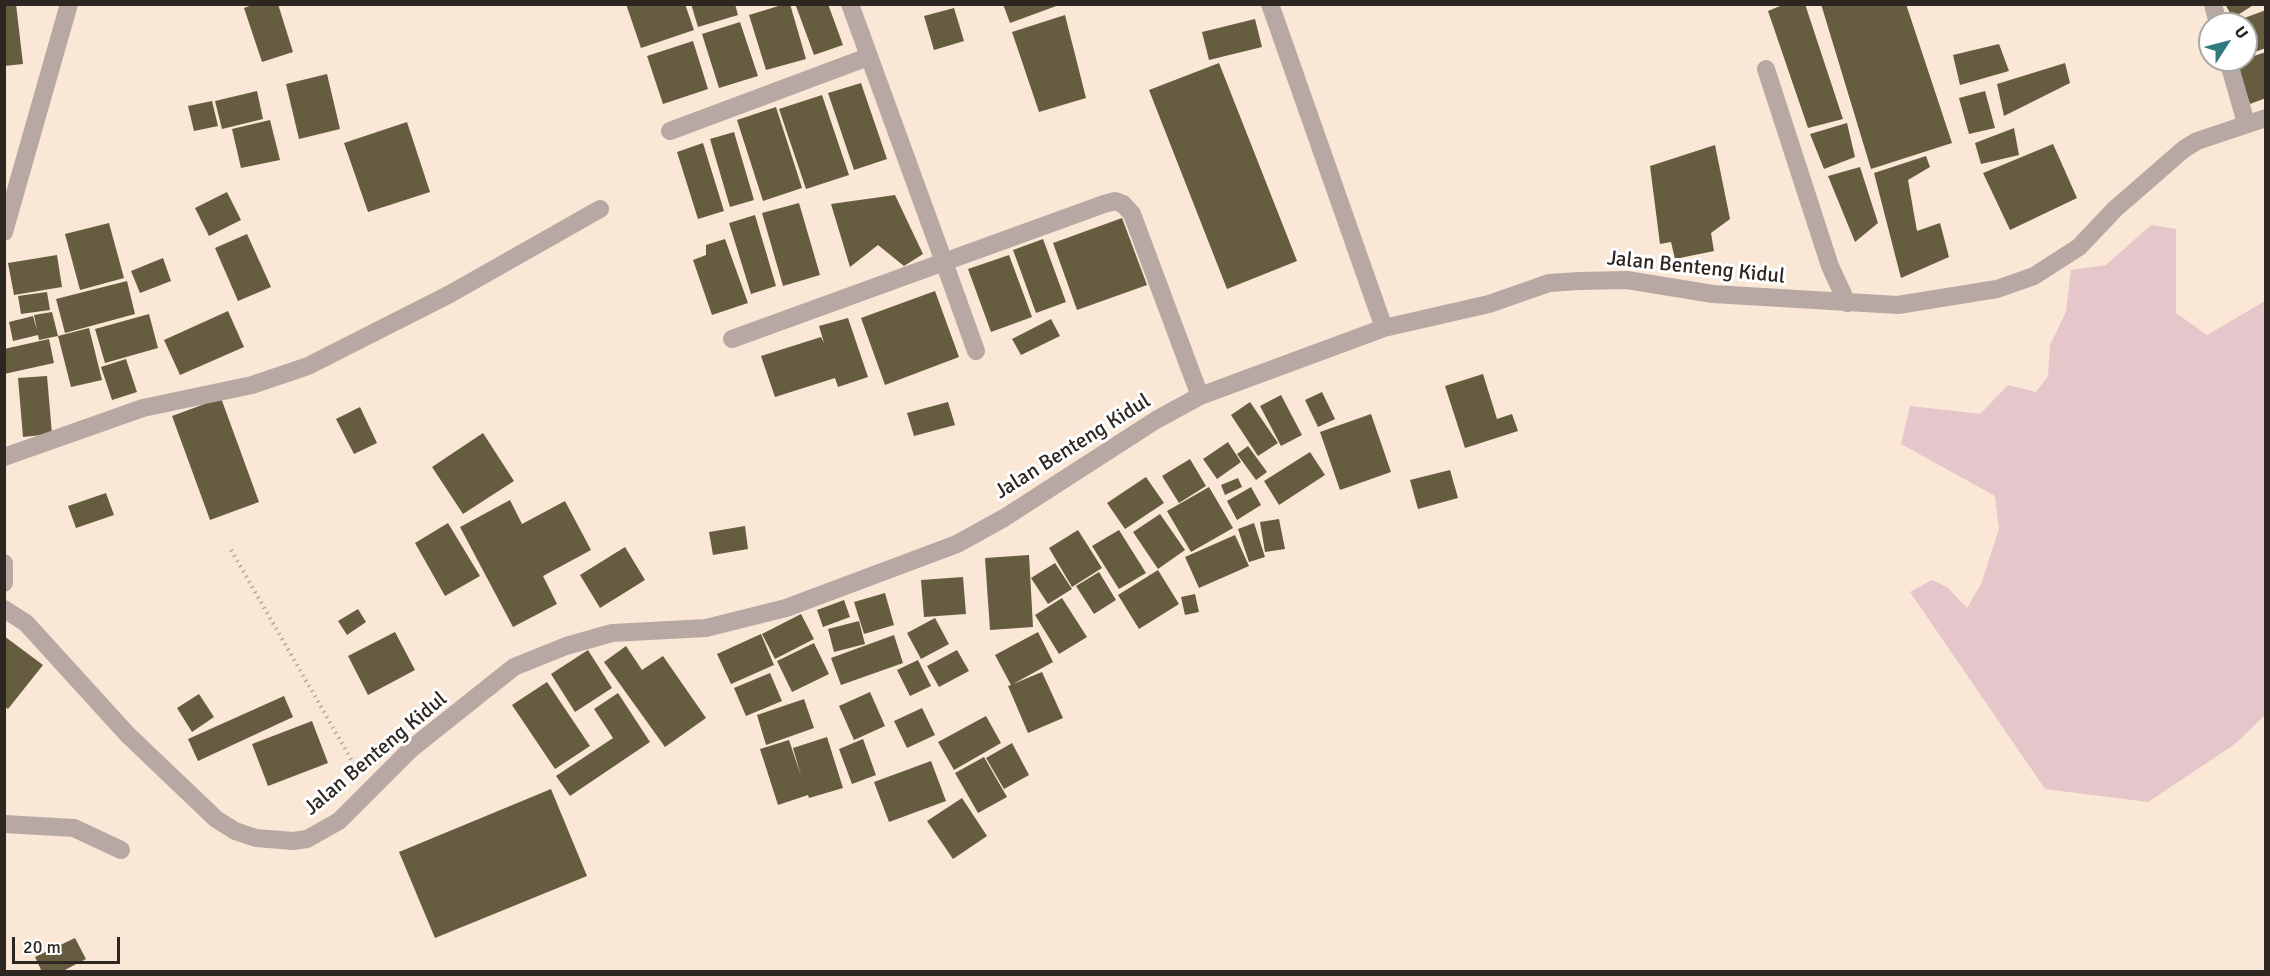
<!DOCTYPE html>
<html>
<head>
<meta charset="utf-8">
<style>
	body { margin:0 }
	#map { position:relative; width:2270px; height:976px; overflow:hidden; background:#fae7d6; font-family:Signika,sans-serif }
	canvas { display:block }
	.frame { position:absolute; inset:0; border:6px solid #2e2721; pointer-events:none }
	.north { position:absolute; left:2198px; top:12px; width:60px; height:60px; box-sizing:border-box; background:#fff; border:2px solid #aba9a6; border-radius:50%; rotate:54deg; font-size:16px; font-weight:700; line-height:24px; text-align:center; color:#2e2721 }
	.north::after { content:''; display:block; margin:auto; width:21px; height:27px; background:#30797f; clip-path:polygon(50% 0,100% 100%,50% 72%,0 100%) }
	.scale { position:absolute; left:12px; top:937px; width:108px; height:27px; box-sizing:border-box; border:3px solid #2e2721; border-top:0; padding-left:8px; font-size:18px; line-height:21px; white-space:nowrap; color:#2e2721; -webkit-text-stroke:4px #fff; paint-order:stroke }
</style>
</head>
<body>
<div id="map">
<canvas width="2270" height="976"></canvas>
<div class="frame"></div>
<div class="north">U</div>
<div class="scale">20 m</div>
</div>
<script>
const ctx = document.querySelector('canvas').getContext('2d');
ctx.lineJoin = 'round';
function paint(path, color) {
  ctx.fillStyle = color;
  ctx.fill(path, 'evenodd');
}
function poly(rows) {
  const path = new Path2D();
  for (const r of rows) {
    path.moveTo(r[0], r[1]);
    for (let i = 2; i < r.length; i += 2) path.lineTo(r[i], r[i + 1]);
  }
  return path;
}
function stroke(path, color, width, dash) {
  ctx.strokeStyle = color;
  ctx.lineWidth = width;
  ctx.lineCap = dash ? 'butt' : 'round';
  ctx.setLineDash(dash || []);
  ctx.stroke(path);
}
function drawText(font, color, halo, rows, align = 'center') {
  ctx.font = font + ' Signika,sans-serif';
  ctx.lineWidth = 6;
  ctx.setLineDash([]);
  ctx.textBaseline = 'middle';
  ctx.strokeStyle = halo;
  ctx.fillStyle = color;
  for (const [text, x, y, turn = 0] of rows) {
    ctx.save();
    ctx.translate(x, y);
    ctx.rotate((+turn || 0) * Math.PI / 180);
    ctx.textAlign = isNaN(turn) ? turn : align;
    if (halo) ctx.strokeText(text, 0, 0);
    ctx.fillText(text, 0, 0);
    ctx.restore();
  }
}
paint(poly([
	[2151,225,2176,229,2176,313,2207,335,2265,301,2266,714,2235,744,2148,802,2045,789,1910,592,1932,580,1947,587,1967,608,1981,584,1999,529,1995,496,1901,444,1910,406,1980,414,2008,385,2036,392,2048,376,2050,345,2066,312,2071,270,2106,265]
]), '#e5c7cb');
paint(poly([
	[4,4,16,4,23,64,4,66],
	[255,4,278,4,293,52,262,62,244,8],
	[626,4,685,4,694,30,641,48],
	[691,4,735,4,738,15,698,27],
	[785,4,790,4,806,59,766,70,749,15],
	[802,4,828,4,843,45,814,55,796,6],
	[1003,4,1059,4,1059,5,1010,23],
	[1785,4,1805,4,1843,119,1808,128,1768,11],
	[1821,4,1906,4,1952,143,1871,169],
	[2225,4,2255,4,2233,18],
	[954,8,964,41,934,50,924,16],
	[2266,10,2266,48,2246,55,2246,24,2228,24],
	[1065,15,1086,98,1039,112,1012,32],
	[1255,19,1262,47,1209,60,1202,32],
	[740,22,758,76,719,88,702,34],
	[693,41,708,89,663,104,647,56],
	[1999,44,2009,71,1960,85,1953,55],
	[2266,52,2266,98,2250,104,2235,62],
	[1219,63,1297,261,1227,289,1149,90],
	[2065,63,2070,83,2004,116,1997,84],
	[327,74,340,129,299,139,286,84],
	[861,83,887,159,854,170,828,93],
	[257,91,263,119,222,129,215,101],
	[1985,91,1995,128,1969,134,1959,98],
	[822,95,849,175,806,189,779,109],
	[212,101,218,126,194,131,188,106],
	[776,107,802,188,763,201,737,120],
	[270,120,280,160,241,168,232,129],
	[407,122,430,192,368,212,344,143],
	[1847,123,1855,157,1824,169,1810,134],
	[2014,128,2019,155,1981,164,1975,143],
	[734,132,754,200,730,207,710,139],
	[703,143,724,211,698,219,677,152],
	[2053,144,2077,198,2010,230,1983,173],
	[1715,145,1730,219,1711,233,1714,251,1675,259,1671,242,1660,244,1650,166],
	[1926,156,1930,167,1908,180,1917,231,1940,223,1949,257,1901,278,1874,173],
	[1860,167,1878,223,1855,242,1828,176],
	[227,192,241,220,209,236,195,208],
	[895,195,923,254,904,266,878,245,850,267,831,204],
	[799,203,820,275,783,286,762,213],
	[755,215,776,286,751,294,729,223],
	[1122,218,1147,285,1077,310,1053,243],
	[109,223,124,278,80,290,65,234],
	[247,234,271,287,238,301,215,248],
	[725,239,748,303,712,315,693,260,706,255,706,245],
	[1043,239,1066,302,1036,313,1013,250],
	[57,255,62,287,14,295,8,263],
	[1009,255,1032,317,991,332,968,269],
	[163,258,171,281,140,293,131,271],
	[127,281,135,314,65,333,56,299],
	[935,291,959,357,885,385,861,318],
	[47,292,50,310,21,314,18,296],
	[228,311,244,347,180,375,164,340],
	[52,312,58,336,39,340,38,335,13,341,9,322,33,316,37,330,34,315],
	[149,314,158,348,105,363,95,329],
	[848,318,868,377,838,387,835,378,775,397,761,356,821,337,824,343,819,326],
	[1051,319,1060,336,1021,355,1012,339],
	[89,328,102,380,71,387,58,336],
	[49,339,54,363,4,374,4,349],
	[126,359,137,392,112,400,101,367],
	[1483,374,1497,419,1512,414,1518,431,1465,448,1445,386],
	[47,376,52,434,23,437,18,378],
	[1322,392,1335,419,1318,427,1305,400],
	[1281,395,1302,435,1281,446,1260,406],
	[221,398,259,502,210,520,172,416],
	[948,402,955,425,914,436,907,413],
	[1250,402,1278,443,1258,456,1231,415],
	[360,407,377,443,354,454,336,419],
	[1371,414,1391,472,1340,490,1320,432],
	[483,433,514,481,463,514,432,467],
	[1228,442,1241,462,1217,479,1203,459],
	[1248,446,1267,472,1256,480,1237,454],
	[1310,452,1325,475,1279,505,1264,481],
	[1190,459,1206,486,1179,503,1162,476],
	[1450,470,1458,498,1418,509,1410,480],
	[1146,477,1164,503,1125,529,1107,503],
	[1238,478,1242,487,1225,495,1221,485],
	[1209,487,1233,528,1191,552,1167,511],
	[1251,487,1261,505,1237,520,1227,501],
	[106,493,114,515,76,528,68,506],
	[510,500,522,524,565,501,591,550,543,576,557,604,513,627,460,527],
	[1160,514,1185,550,1158,569,1133,532],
	[1279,519,1285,549,1265,552,1260,522],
	[448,523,480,576,445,596,415,543],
	[1254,523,1265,557,1249,562,1238,529],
	[745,526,748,549,713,555,709,532],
	[1078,530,1102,568,1072,587,1049,548],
	[1119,530,1146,573,1119,589,1092,546],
	[1235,535,1249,566,1199,588,1185,557],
	[625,547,645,580,600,608,580,575],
	[1029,555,1033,627,990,630,985,558],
	[1055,563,1072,589,1048,604,1031,578],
	[1158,570,1179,604,1139,629,1118,595],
	[1099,572,1116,600,1094,614,1076,586],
	[963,577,966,614,924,617,921,580],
	[885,593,894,625,864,634,854,602],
	[1195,594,1199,612,1185,615,1181,597],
	[1062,598,1087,637,1059,654,1035,615],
	[844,600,850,617,823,627,817,610],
	[358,609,366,622,347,635,338,621],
	[801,614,814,639,775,659,762,634],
	[935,618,949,644,921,659,907,633],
	[859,621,865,644,834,652,828,629],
	[395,632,415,670,368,695,348,656],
	[1038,632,1053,662,1013,684,1042,672,1063,718,1028,733,1008,686,1011,685,995,655],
	[761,634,774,665,731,684,717,654],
	[894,635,903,663,841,685,831,658],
	[4,636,43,665,8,709,4,706],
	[814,643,829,674,792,692,777,661],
	[626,646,642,670,663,656,706,718,665,747,604,662],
	[588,650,612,688,575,712,551,674],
	[957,650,969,671,939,687,927,666],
	[918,660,931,686,910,696,897,670],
	[770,673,782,701,746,716,734,688],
	[547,682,590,746,555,769,512,705],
	[870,692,885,726,854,740,839,706],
	[618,693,650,742,570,796,556,776,613,738,594,709],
	[199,694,214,717,192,732,177,708],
	[284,696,293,717,198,761,188,739],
	[804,699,814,728,766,745,757,715],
	[922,708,935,735,907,748,894,721],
	[986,716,1001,743,954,770,938,742],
	[312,721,328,763,268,786,252,744],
	[827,737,843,788,809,798,808,795,778,805,760,749,789,740,801,776,793,748],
	[863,739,876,775,852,784,839,749],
	[1012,743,1029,775,1004,789,986,758],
	[984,757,1007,797,978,813,955,773],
	[931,761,946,801,889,822,874,782],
	[551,789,587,876,435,938,399,852],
	[962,798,987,836,953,859,927,821],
	[75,938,86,959,61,972,42,972,35,957]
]), '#665d40');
stroke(poly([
	[231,550,355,766]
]), '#b5a699', 4, [1.5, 4.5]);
stroke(poly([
	[850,4,944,262,1104,204,1115,201,1123,204,1132,214,1200,396],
	[1270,4,1384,328],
	[2213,4,2218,24],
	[2228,60,2246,123],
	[1766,69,1830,266,1847,303],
	[670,131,868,57],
	[4,232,69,4],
	[732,339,944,262,976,351],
	[4,457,143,408,252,385,308,366,450,294,600,209],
	[4,563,4,583],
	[4,609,26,623,127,734,216,819,235,831,256,838,293,841,307,839,339,821,411,749,514,667,566,646,612,633,706,628,786,608,957,544,1004,518,1156,420,1200,396,1384,328,1489,304,1549,283,1579,281,1627,280,1713,294,1898,305,1997,289,2034,276,2079,247,2115,209,2184,149,2197,141,2266,118],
	[4,824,74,828,121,850]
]), '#b8a8a3', 18);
drawText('21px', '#2e2721', '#fff', [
	["Jalan Benteng Kidul",1696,268,6],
	["Jalan Benteng Kidul",1073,447,-32],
	["Jalan Benteng Kidul",376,754,-40]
]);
</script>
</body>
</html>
